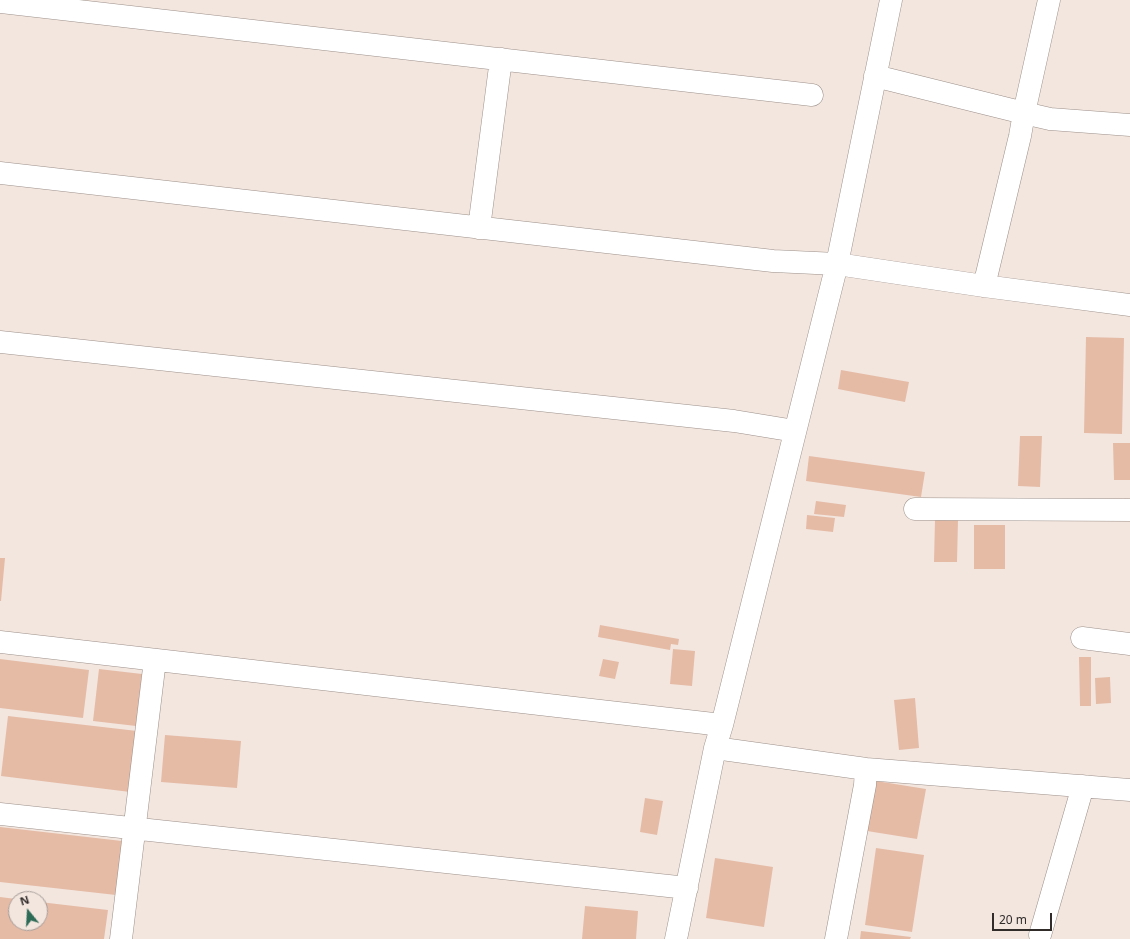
<!DOCTYPE html>
<html>
<head>
<meta charset="utf-8">
<style>
	body { margin:0 }
	#map { position:relative; width:1130px; height:939px; overflow:hidden; background:#f3e6df; font-family:"Noto Sans",sans-serif }
	canvas { display:block }
	.north { position:absolute; left:8px; top:891px; width:40px; height:40px; box-sizing:border-box; background:#f3e6df; border:1px solid #a59c97; border-radius:50%; rotate:342deg; font-size:11px; font-weight:700; line-height:16px; text-align:center; color:#312c2a }
	.north::after { content:''; display:block; margin:auto; width:14px; height:18px; background:#2e6b57; clip-path:polygon(50% 0,100% 100%,50% 72%,0 100%) }
	.scale { position:absolute; left:992px; top:913px; width:60px; height:18px; box-sizing:border-box; border:2px solid #312c2a; border-top:0; padding-left:5px; font-size:12px; line-height:14px; white-space:nowrap; color:#312c2a; -webkit-text-stroke:3px #f3e6df; paint-order:stroke }
</style>
</head>
<body>
<div id="map">
<canvas width="1130" height="939"></canvas>
<div class="north">N</div>
<div class="scale">20 m</div>
</div>
<script>
const ctx = document.querySelector('canvas').getContext('2d');
ctx.lineJoin = 'round';
function paint(path, color) {
  ctx.fillStyle = color;
  ctx.fill(path, 'evenodd');
}
function poly(rows) {
  const path = new Path2D();
  for (const r of rows) {
    path.moveTo(r[0], r[1]);
    for (let i = 2; i < r.length; i += 2) path.lineTo(r[i], r[i + 1]);
  }
  return path;
}
function stroke(path, color, width, dash) {
  ctx.strokeStyle = color;
  ctx.lineWidth = width;
  ctx.lineCap = dash ? 'butt' : 'round';
  ctx.setLineDash(dash || []);
  ctx.stroke(path);
}
paint(poly([
	[1086,337,1124,338,1122,434,1084,433],
	[841,370,909,382,905,402,838,389],
	[1020,436,1042,436,1040,487,1018,486],
	[1113,443,1130,443,1130,480,1114,480],
	[809,456,925,472,921,497,806,481],
	[816,501,846,505,844,517,814,514],
	[807,515,835,518,833,532,806,529],
	[935,520,958,520,957,562,934,562],
	[974,525,1005,525,1005,569,974,569],
	[0,558,5,558,1,601,0,601],
	[600,625,679,639,678,645,671,644,670,650,598,637],
	[673,649,695,651,692,686,670,684],
	[1079,657,1091,657,1091,706,1080,706],
	[0,659,89,670,83,718,0,708],
	[603,659,619,662,615,679,599,676],
	[99,669,142,674,136,726,93,721],
	[1110,677,1111,703,1096,704,1095,678],
	[915,698,919,748,899,750,894,700],
	[8,716,137,731,130,792,1,776],
	[165,735,241,741,237,788,161,782],
	[876,781,926,789,917,839,867,831],
	[645,798,663,801,657,835,640,832],
	[0,827,122,841,116,895,0,882],
	[876,848,924,855,912,932,865,925],
	[715,858,773,867,764,927,706,918],
	[0,897,16,899,16,923,40,923,40,902,108,910,104,939,0,939],
	[585,906,638,911,636,939,582,939],
	[861,931,911,937,910,939,860,939]
]), '#e5bba6');
const minor = poly([
	[0,2,812,95],
	[875,76,1024,113,1049,0],
	[0,173,773,261,837,264,984,286,1130,305],
	[479,228,501,59],
	[984,286,1020,136,1024,113,1050,119,1130,125],
	[0,342,734,421,795,431],
	[915,509,1130,510],
	[1082,638,1130,644],
	[0,642,722,725],
	[715,748,866,769,1130,790],
	[0,814,687,888],
	[1040,935,1083,786],
	[121,939,155,660],
	[676,939,715,748,722,725,837,264,891,0],
	[836,939,865,785,866,769]
]);
stroke(minor, '#9c908a', 23);
stroke(minor, '#fff', 22);
</script>
</body>
</html>
